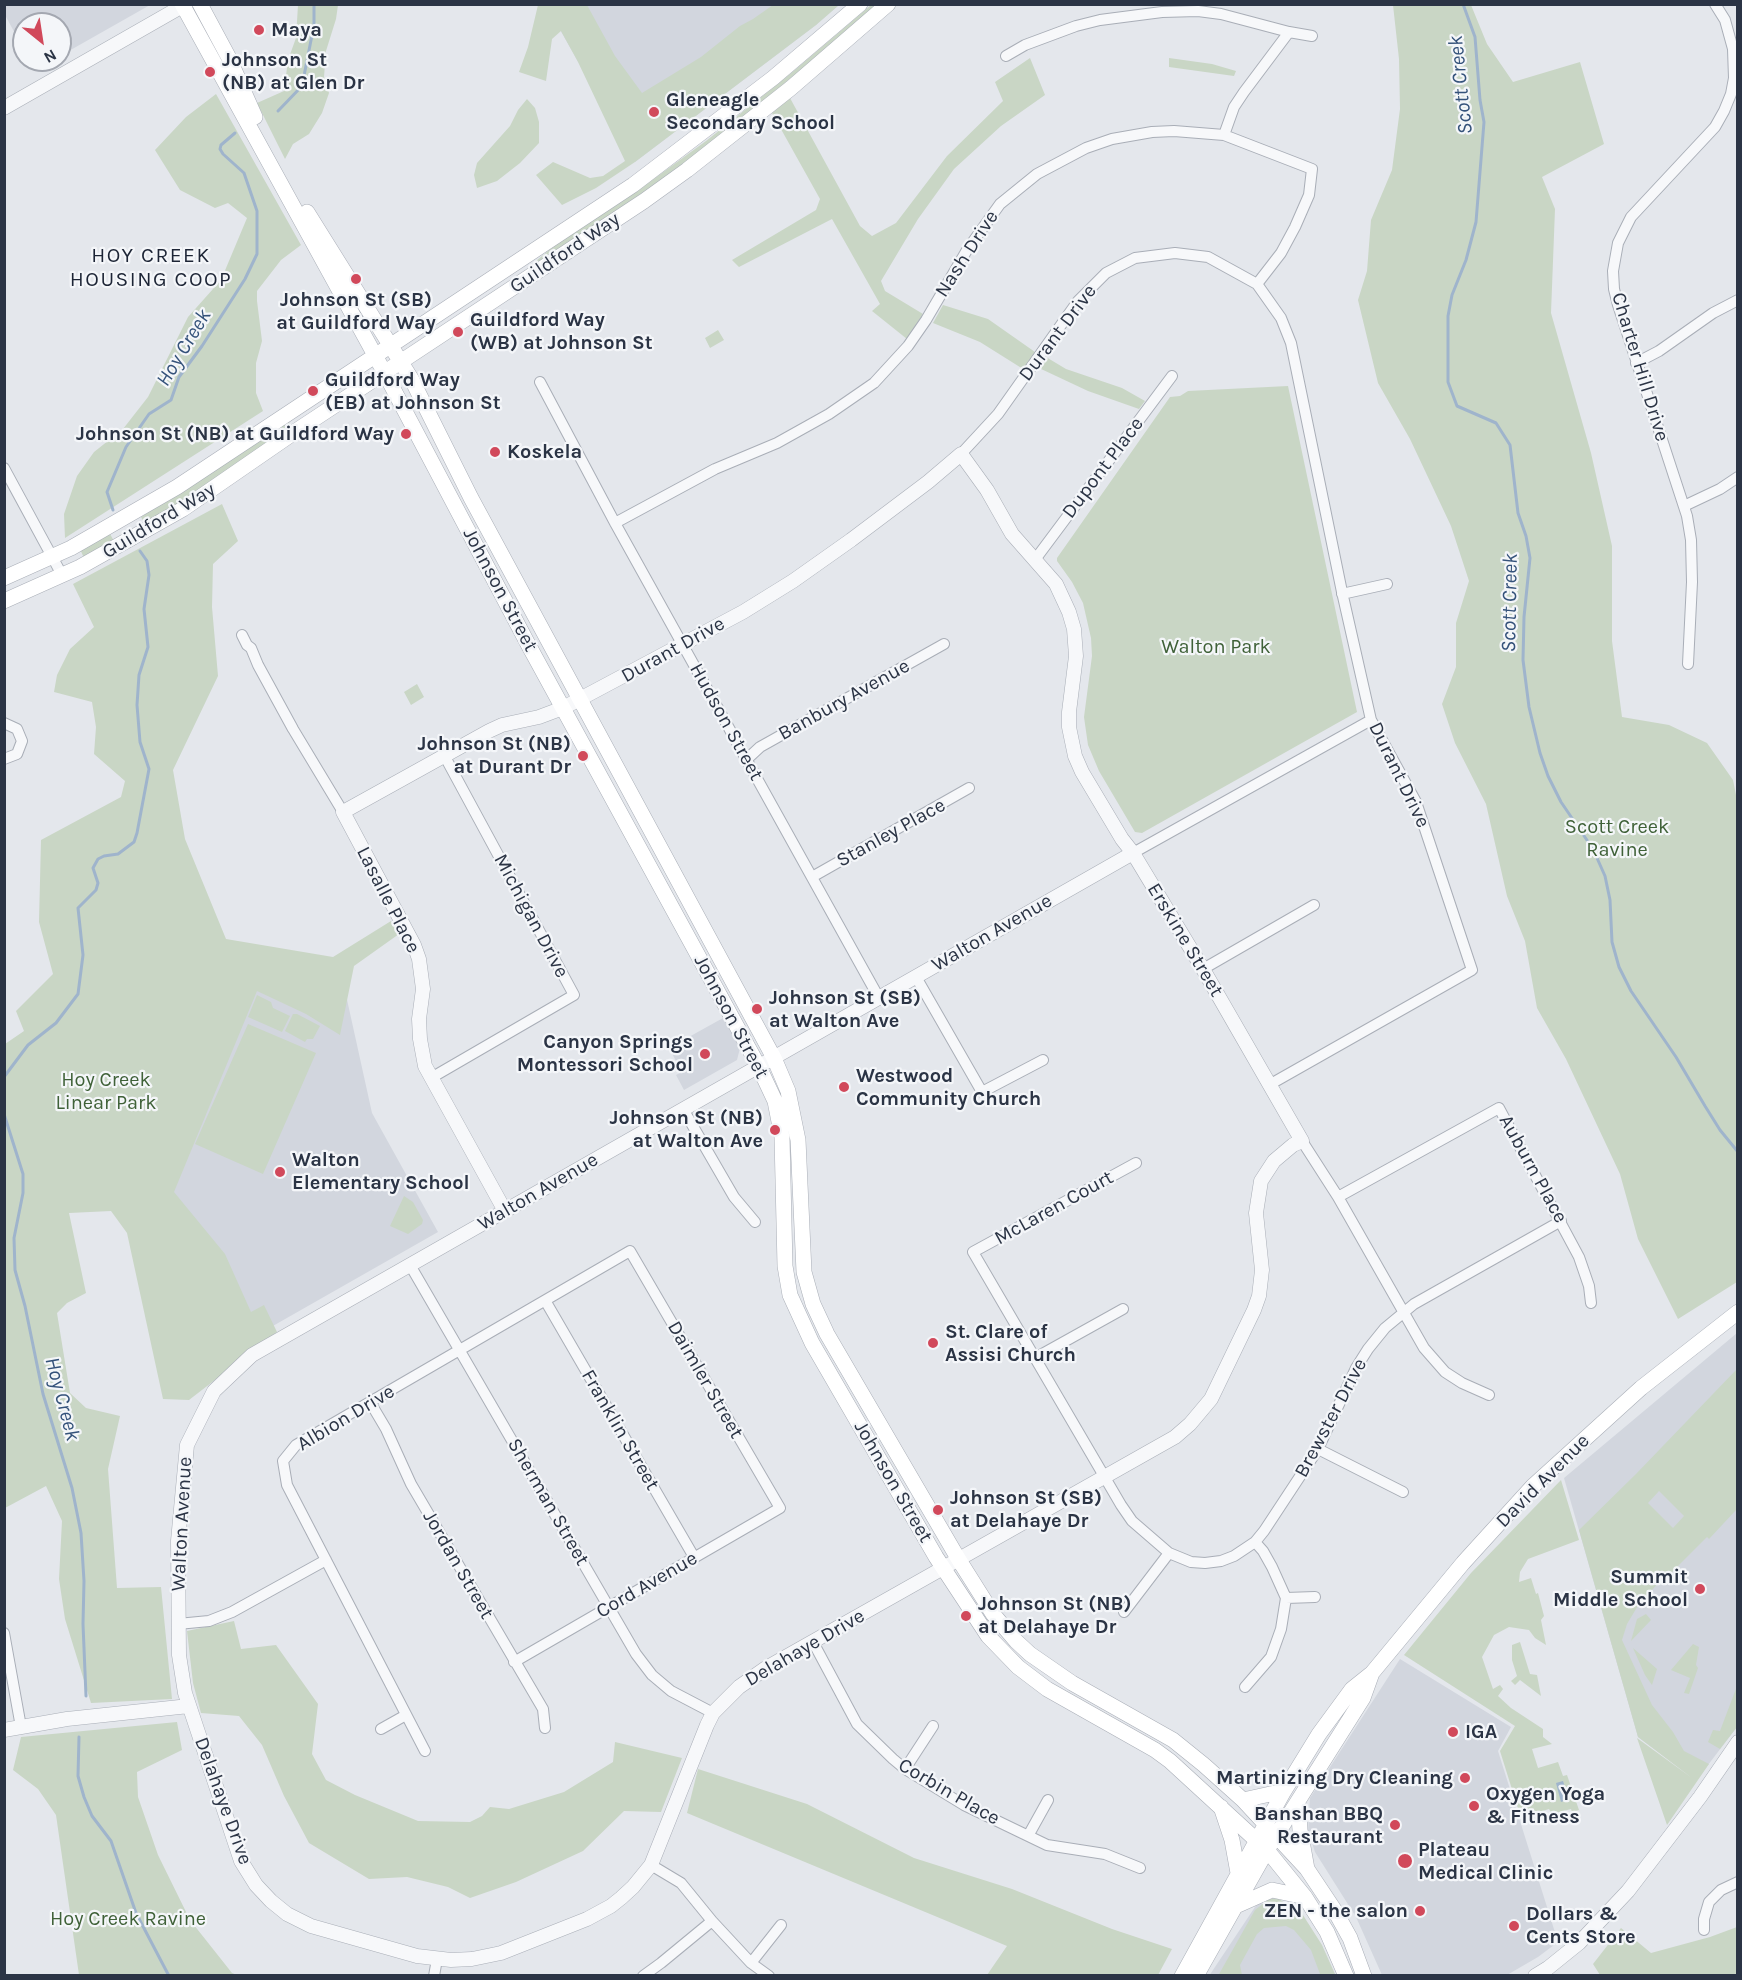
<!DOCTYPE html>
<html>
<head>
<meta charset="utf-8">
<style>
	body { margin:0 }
	#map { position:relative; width:1742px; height:1980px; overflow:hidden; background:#e4e7ec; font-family:Karla,sans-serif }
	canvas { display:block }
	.frame { position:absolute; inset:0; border:6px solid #2b3445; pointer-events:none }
	.north { position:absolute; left:12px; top:12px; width:60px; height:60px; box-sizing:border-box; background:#f4f6f9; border:2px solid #a4a8b1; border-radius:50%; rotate:150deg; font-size:16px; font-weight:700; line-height:24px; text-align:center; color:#2b3445 }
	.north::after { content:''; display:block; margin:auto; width:21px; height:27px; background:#d1495b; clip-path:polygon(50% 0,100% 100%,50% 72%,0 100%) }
</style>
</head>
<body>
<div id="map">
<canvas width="1742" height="1980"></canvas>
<div class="frame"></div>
<div class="north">N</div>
</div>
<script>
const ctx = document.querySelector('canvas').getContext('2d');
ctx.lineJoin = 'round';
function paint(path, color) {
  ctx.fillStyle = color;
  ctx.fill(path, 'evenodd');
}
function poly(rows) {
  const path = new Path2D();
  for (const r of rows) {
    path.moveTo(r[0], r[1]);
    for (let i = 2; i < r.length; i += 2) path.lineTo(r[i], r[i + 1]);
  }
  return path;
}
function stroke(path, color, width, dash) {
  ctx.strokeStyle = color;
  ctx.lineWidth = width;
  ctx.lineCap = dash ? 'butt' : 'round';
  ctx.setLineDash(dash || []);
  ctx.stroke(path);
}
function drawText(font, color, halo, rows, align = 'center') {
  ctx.font = font + ' Karla,sans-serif';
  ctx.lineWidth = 4.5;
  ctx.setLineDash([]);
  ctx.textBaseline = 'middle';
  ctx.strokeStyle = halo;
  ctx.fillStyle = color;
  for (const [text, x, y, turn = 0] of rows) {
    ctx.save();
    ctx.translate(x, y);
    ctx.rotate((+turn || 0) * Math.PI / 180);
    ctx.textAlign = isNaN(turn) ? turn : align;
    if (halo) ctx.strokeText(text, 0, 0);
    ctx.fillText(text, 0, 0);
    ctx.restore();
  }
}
paint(poly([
	[4,5,5,4,150,5,60,56,60,24,24,24,24,50,5,15],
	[546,5,839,5,816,25,635,162],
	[344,986,372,1113,438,1232,250,1339,95,1063,227,988],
	[723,1018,740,1048,737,1060,684,1090,676,1075,682,1072,669,1048],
	[1737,1333,1737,1727,1695,1782,1687,1773,1638,1737,1564,1478],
	[1400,1659,1511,1727,1498,1751,1558,1942,1538,1957,1507,1975,1382,1975,1356,1917,1315,1852,1308,1831,1310,1798],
	[1289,1902,1309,1925,1333,1975,1209,1976,1257,1904]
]), '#d2d6de');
paint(poly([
	[298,5,338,5,336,19,326,51,324,77,329,93,322,113,309,134,293,144,285,159,257,103,284,91,288,60,296,38],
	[538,5,587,5,615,56,642,93,701,57,740,26,753,19,773,5,839,5,816,25,635,162,596,188,562,205,536,175,553,162,590,178,603,176,625,161,578,62,561,31,552,39,546,81,519,72,528,47],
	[871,5,880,5,719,137,647,191,537,263,536,261,554,246,644,186,706,141,790,74],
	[1393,5,1471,5,1487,44,1513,82,1580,62,1604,144,1542,177,1555,209,1551,313,1591,453,1612,546,1612,641,1622,717,1669,725,1707,743,1733,780,1737,800,1737,1282,1678,1319,1638,1239,1620,1174,1566,1059,1537,1008,1525,941,1507,896,1486,804,1455,743,1442,704,1456,667,1456,623,1469,581,1451,526,1410,439,1378,383,1358,300,1367,271,1371,220,1392,170,1400,109,1399,59],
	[1030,58,1045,95,1001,126,954,169,918,219,881,281,885,291,923,314,907,339,872,311,880,304,832,219,739,267,732,260,816,210,820,199,772,113,790,98,860,226,872,236,896,223,947,156,1003,101,995,82],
	[1169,58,1212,64,1236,71,1234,76,1169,67],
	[216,94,301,245,281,260,257,291,257,301,262,341,256,363,256,393,263,411,65,538,64,514,77,476,94,452,123,429,148,397,188,317,221,280,247,218,228,203,215,208,180,190,155,150,186,117],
	[527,99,535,108,539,122,539,143,520,163,497,181,477,188,474,175,477,163,510,126,518,110],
	[943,305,988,319,1035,352,1023,369,980,342,933,323],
	[718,330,724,340,710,348,705,338],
	[1046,357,1066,369,1122,388,1145,401,1139,409,1088,391,1039,368],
	[1288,386,1357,712,1142,833,1135,832,1099,771,1088,745,1084,717,1092,656,1091,638,1083,603,1072,582,1057,561,1057,558,1170,397,1180,396,1188,391],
	[289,422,290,424,269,443,146,526,141,517],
	[222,504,238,541,213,564,212,607,218,676,173,770,185,839,226,939,333,957,391,921,399,934,354,966,340,1035,306,1014,257,991,174,1192,225,1254,251,1312,264,1305,277,1332,189,1400,163,1399,127,1233,111,1211,69,1213,86,1293,67,1303,57,1313,70,1393,86,1408,120,1416,108,1469,117,1588,161,1587,172,1699,91,1703,65,1619,59,1579,62,1521,46,1486,5,1508,5,1044,24,1031,16,1011,53,974,39,922,41,840,121,797,125,781,94,754,96,727,92,702,54,692,57,675,70,649,94,627,73,584],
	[110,534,115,543,84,558,80,549],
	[417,684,424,697,411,705,404,692],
	[257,995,271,1002,273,1008,290,1016,282,1032,248,1017],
	[293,1014,297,1014,320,1026,313,1039,307,1039,305,1042,285,1031],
	[248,1024,316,1053,263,1174,195,1144],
	[404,1196,413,1202,423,1220,422,1224,408,1234,390,1226],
	[1737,1369,1737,1509,1709,1539,1707,1537,1666,1578,1664,1577,1639,1604,1627,1624,1622,1640,1652,1705,1673,1732,1684,1751,1709,1764,1667,1825,1637,1738,1692,1778,1638,1737,1579,1530,1636,1474],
	[1659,1491,1684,1516,1673,1528,1648,1503],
	[1561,1480,1579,1540,1528,1559,1520,1572,1519,1582,1531,1578,1536,1594,1538,1593,1544,1616,1541,1620,1546,1645,1535,1638,1529,1630,1509,1627,1494,1635,1482,1657,1493,1689,1500,1685,1503,1689,1498,1696,1511,1708,1543,1729,1543,1737,1552,1744,1532,1749,1538,1768,1558,1762,1563,1776,1567,1775,1579,1810,1572,1812,1571,1809,1552,1814,1549,1809,1521,1818,1500,1751,1515,1726,1404,1655,1471,1573],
	[1646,1614,1651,1620,1631,1641,1637,1619],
	[234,1621,241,1649,276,1645,318,1704,312,1754,326,1780,355,1795,418,1821,470,1822,482,1816,490,1807,509,1809,564,1792,613,1762,615,1742,682,1758,661,1812,624,1811,583,1851,516,1882,470,1898,448,1887,407,1877,369,1879,309,1843,284,1796,262,1745,239,1716,201,1713,193,1683,187,1631],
	[1520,1642,1530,1674,1537,1675,1541,1696,1520,1680,1515,1685,1511,1681,1517,1676,1512,1660,1512,1645],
	[1693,1644,1699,1647,1696,1665,1698,1668,1689,1694,1684,1693,1690,1678,1671,1670],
	[1633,1648,1657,1669,1652,1685,1645,1675],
	[1737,1686,1737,1727,1720,1749,1708,1742,1713,1730,1720,1731],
	[177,1722,182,1750,137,1772,138,1797,158,1855,190,1920,232,1973,237,1975,79,1975,56,1815,38,1789,13,1770,21,1737],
	[698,1769,807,1804,914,1858,1012,1889,1112,1929,1172,1949,1158,1975,987,1975,1007,1946,687,1813],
	[1277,1898,1301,1912,1322,1945,1335,1974,1331,1976,1320,1974,1311,1950,1294,1930,1286,1926,1264,1928,1257,1934,1240,1965,1242,1975,1218,1976,1255,1910,1269,1899],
	[1737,1927,1737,1975,1600,1975,1593,1964,1621,1928,1651,1953,1710,1937]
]), '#c9d6c5');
paint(poly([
	[1563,1781,1569,1799,1561,1802,1556,1783]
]), '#9fb4cc');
stroke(poly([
	[1463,4,1475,37,1480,100,1484,122,1476,222,1466,260,1452,295,1448,316,1448,382,1457,406,1496,423,1510,445,1518,513,1526,536,1530,558,1524,617,1523,660,1529,707,1540,753,1548,776,1561,802,1593,849,1605,876,1610,900,1612,942,1619,967,1631,991,1676,1057,1705,1106,1720,1130,1738,1152],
	[278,111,302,86,314,25,314,4],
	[113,510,107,492,126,447,149,414,171,400,179,377,202,346,245,279,257,254,257,211,244,173,223,154,220,149,221,145,235,133],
	[4,1077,28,1045,56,1023,78,994,83,955,78,908,96,890,98,883,93,868,98,859,104,856,118,854,134,842,137,833,149,769,140,742,137,705,139,675,148,647,144,609,149,575,147,561,140,551],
	[4,1114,23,1174,23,1193,14,1238,15,1270,25,1306,43,1394,72,1488,81,1533,84,1581,83,1624,86,1696],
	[79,1737,78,1776,84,1797,92,1816,111,1841,136,1913,169,1976]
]), '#9fb4cc', 3);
const minor = poly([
	[1006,56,1025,45,1076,26,1100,20,1162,12,1198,11,1221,14,1289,32,1312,36],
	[1224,135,1234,107,1244,92,1289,32],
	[1636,363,1659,351,1713,313,1738,300],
	[540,382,615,523,879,998],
	[961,454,998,414,1078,301,1106,273,1135,258,1175,253,1208,257,1257,284,1281,318,1291,343,1342,592,1371,720,1416,802,1472,970,1269,1085],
	[4,468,62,575],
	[1684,506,1720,489,1738,477],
	[615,523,715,469,777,443,829,414,874,383,908,346,926,320,967,250,1000,204,1037,174,1086,148,1112,139,1152,132,1174,131,1224,135,1312,169,1309,195,1295,227,1281,253,1257,284],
	[1034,561,1172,376],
	[1342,594,1387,584],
	[242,635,247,645,251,648,258,665,293,729,343,812],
	[1688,664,1692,582,1691,540,1687,516,1618,305,1614,289,1613,271,1618,243,1631,217,1715,127,1724,111,1731,94,1734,78,1733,49,1725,20,1715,4],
	[4,723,17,729,22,741,17,754,4,759],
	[746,760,760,747,944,644],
	[1133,853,1371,720],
	[812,877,969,788],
	[1203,969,1314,905],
	[916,977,982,1092,1043,1060],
	[431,1078,574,995,444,755],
	[683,1109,734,1197,755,1222],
	[1302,1141,1338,1197,1424,1348,1445,1372,1462,1383,1489,1395],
	[1136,1163,973,1252,1121,1505,1132,1521,1169,1553,1191,1562,1205,1563,1221,1561,1234,1556,1255,1542,1264,1531,1318,1449,1356,1368,1368,1349,1385,1328,1414,1304,1561,1221],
	[1338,1197,1499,1108,1579,1257,1589,1286,1591,1303],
	[410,1265,636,1654,652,1675,671,1691,713,1713],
	[546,1302,694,1557],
	[1035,1358,1123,1309],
	[370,1402,386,1429,411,1484,543,1709,545,1728],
	[1318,1449,1403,1492],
	[1286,1598,1315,1597],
	[1124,1612,1169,1553],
	[178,1624,209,1621,232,1612,326,1560],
	[4,1633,21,1727],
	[813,1642,857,1724,893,1759,905,1769,964,1805,1047,1845,1105,1854,1140,1868],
	[1245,1687,1271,1657,1281,1629,1286,1598,1272,1567,1263,1551,1255,1542],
	[381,1729,406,1715],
	[425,1751,287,1485,283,1461,296,1445,630,1251,780,1508,514,1662],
	[905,1769,933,1726],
	[1028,1836,1048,1800],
	[651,1865,681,1883,712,1921,751,1963,769,1976],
	[1704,1930,1704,1919,1709,1902,1721,1890,1738,1882],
	[751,1963,781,1925],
	[434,1976,437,1959],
	[643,1976,661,1963,712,1921]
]);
const tertiary = poly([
	[4,108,186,4],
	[505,1211,425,1066,420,1039,419,1019,423,989,419,959,414,945,343,812,489,731,502,725,539,717,563,708,743,612,793,581,851,540,928,482,961,454,987,490,1012,534,1056,584,1069,612,1074,629,1076,656,1069,712,1069,727,1075,756,1082,772,1122,839,1133,853,1203,969,1302,1141,1293,1145,1274,1161,1261,1181,1256,1213,1262,1270,1259,1296,1254,1310,1211,1399,1190,1424,1175,1437,766,1668,739,1687,713,1713,707,1725,651,1865,633,1887,621,1898,611,1906,587,1919,501,1953,472,1959,451,1960,417,1956,311,1926,287,1914,271,1901,256,1885,241,1861,185,1693,179,1655,178,1541,187,1445,214,1391,252,1355,1133,853],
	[4,1730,67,1719,189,1706],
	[1535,1976,1548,1968,1579,1943,1628,1891,1700,1797,1738,1742]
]);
const secondary = poly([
	[182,4,388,379,529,646,759,1067,775,1101,782,1137,785,1266,790,1295,812,1343,936,1557,988,1636,1018,1667,1047,1689,1155,1750,1170,1761,1267,1850,1305,1897,1327,1932,1346,1976],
	[200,4,229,58,255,117],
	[307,212,412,380,471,498,774,1058,788,1091,798,1140,804,1272,813,1304,827,1334,959,1560,993,1614,1016,1641,1030,1654,1072,1683,1173,1740,1204,1765,1243,1800,1307,1869,1335,1911,1350,1938,1364,1976],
	[4,578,71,548,177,487,633,185,773,78,860,4],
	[4,601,80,567,183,509,299,429,644,201,687,170,791,88,888,4],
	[1243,1800,1284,1791],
	[1298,1802,1300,1830,1307,1869],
	[1221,1807,1232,1840,1238,1873],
	[1236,1906,1272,1890,1305,1897],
	[1182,1976,1284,1791,1319,1734,1352,1689,1372,1673,1463,1563,1533,1486,1641,1388,1738,1312],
	[1196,1976,1267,1850,1363,1698,1372,1673]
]);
stroke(minor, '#a9aeb7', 12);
stroke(tertiary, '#a9aeb7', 15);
stroke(secondary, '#a9aeb7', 16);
stroke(minor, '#f7f8fa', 10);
stroke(tertiary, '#f7f8fa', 14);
stroke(secondary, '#fff', 15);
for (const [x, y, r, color] of [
	[259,30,6,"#d1495b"],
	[210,72,6,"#d1495b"],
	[654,112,6,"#d1495b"],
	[356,279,6,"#d1495b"],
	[458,332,6,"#d1495b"],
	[313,391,6,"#d1495b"],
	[406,434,6,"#d1495b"],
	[495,452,6,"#d1495b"],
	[583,756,6,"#d1495b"],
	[757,1009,6,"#d1495b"],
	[705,1054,6,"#d1495b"],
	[844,1087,6,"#d1495b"],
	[775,1130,6,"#d1495b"],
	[280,1172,6,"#d1495b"],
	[933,1343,6,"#d1495b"],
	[938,1510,6,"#d1495b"],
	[1700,1589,6,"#d1495b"],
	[966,1616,6,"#d1495b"],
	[1453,1732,6,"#d1495b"],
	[1465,1778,6,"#d1495b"],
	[1474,1806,6,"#d1495b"],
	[1395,1825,6,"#d1495b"],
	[1405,1861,8,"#d1495b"],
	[1420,1911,6,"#d1495b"],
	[1514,1926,6,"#d1495b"]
]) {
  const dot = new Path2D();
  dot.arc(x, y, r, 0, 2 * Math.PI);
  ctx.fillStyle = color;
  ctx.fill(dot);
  stroke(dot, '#f4f6f9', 2);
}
drawText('bold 20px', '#2b3445', '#f4f6f9', [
	["Maya",271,30],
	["Johnson St",222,60],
	["(NB) at Glen Dr",222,83],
	["Gleneagle",666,100],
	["Secondary School",666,123],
	["Johnson St (SB)",356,300,"center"],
	["at Guildford Way",356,323,"center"],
	["Guildford Way",470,320],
	["(WB) at Johnson St",470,343],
	["Guildford Way",325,380],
	["(EB) at Johnson St",325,403],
	["Johnson St (NB) at Guildford Way",394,434,"right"],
	["Koskela",507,452],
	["Johnson St (NB)",571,744,"right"],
	["at Durant Dr",571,767,"right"],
	["Johnson St (SB)",769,998],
	["at Walton Ave",769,1021],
	["Canyon Springs",693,1042,"right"],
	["Montessori School",693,1065,"right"],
	["Westwood",856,1076],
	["Community Church",856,1099],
	["Johnson St (NB)",763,1118,"right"],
	["at Walton Ave",763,1141,"right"],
	["Walton",292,1160],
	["Elementary School",292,1183],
	["St. Clare of",945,1332],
	["Assisi Church",945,1355],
	["Johnson St (SB)",950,1498],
	["at Delahaye Dr",950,1521],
	["Summit",1688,1577,"right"],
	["Middle School",1688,1600,"right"],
	["Johnson St (NB)",978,1604],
	["at Delahaye Dr",978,1627],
	["IGA",1465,1732],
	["Martinizing Dry Cleaning",1453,1778,"right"],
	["Oxygen Yoga",1486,1794],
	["& Fitness",1486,1817],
	["Banshan BBQ",1383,1814,"right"],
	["Restaurant",1383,1837,"right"],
	["Plateau",1418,1850],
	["Medical Clinic",1418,1873],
	["ZEN - the salon",1408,1911,"right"],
	["Dollars &",1526,1914],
	["Cents Store",1526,1937]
], 'left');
drawText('20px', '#2b3445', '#f4f6f9', [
	["Guildford Way",565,253,-34],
	["Nash Drive",967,254,-57],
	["Durant Drive",1058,333,-53],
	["Charter Hill Drive",1640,367,73],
	["Dupont Place",1103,468,-53],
	["Guildford Way",159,521,-31],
	["Johnson Street",500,590,62],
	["Durant Drive",673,650,-29],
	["Banbury Avenue",844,700,-29],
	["Hudson Street",726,722,61],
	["Durant Drive",1399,775,64],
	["Stanley Place",891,833,-29],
	["Lasalle Place",388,900,63],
	["Michigan Drive",531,916,62],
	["Walton Avenue",992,933,-30],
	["Erskine Street",1185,940,59],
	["Johnson Street",731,1017,62],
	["Auburn Place",1533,1169,61],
	["Walton Avenue",538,1192,-30],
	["McLaren Court",1054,1208,-29],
	["Daimler Street",705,1380,60],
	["Albion Drive",346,1418,-31],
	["Brewster Drive",1331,1418,-62],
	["Franklin Street",620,1430,60],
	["David Avenue",1543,1481,-45],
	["Johnson Street",893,1482,60],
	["Sherman Street",548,1502,60],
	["Walton Avenue",182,1524,-87],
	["Jordan Street",458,1565,60],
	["Cord Avenue",647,1585,-30],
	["Delahaye Drive",805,1648,-30],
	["Corbin Place",949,1792,30],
	["Delahaye Drive",223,1801,70]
]);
drawText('20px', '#3f6138', '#f4f6f9', [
	["Walton Park",1216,647],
	["Scott Creek",1617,827],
	["Ravine",1617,850],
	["Hoy Creek",106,1080],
	["Linear Park",106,1103],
	["Hoy Creek Ravine",128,1919]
]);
drawText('italic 21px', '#34527a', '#f4f6f9', [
	["Scott Creek",1461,85,-96],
	["Hoy Creek",184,348,-59],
	["Scott Creek",1510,603,-89],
	["Hoy Creek",62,1399,75]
]);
ctx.letterSpacing = '1.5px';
drawText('21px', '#1d2536', '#f4f6f9', [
	["HOY CREEK",151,256],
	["HOUSING COOP",151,280]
]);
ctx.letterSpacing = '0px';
</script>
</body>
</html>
